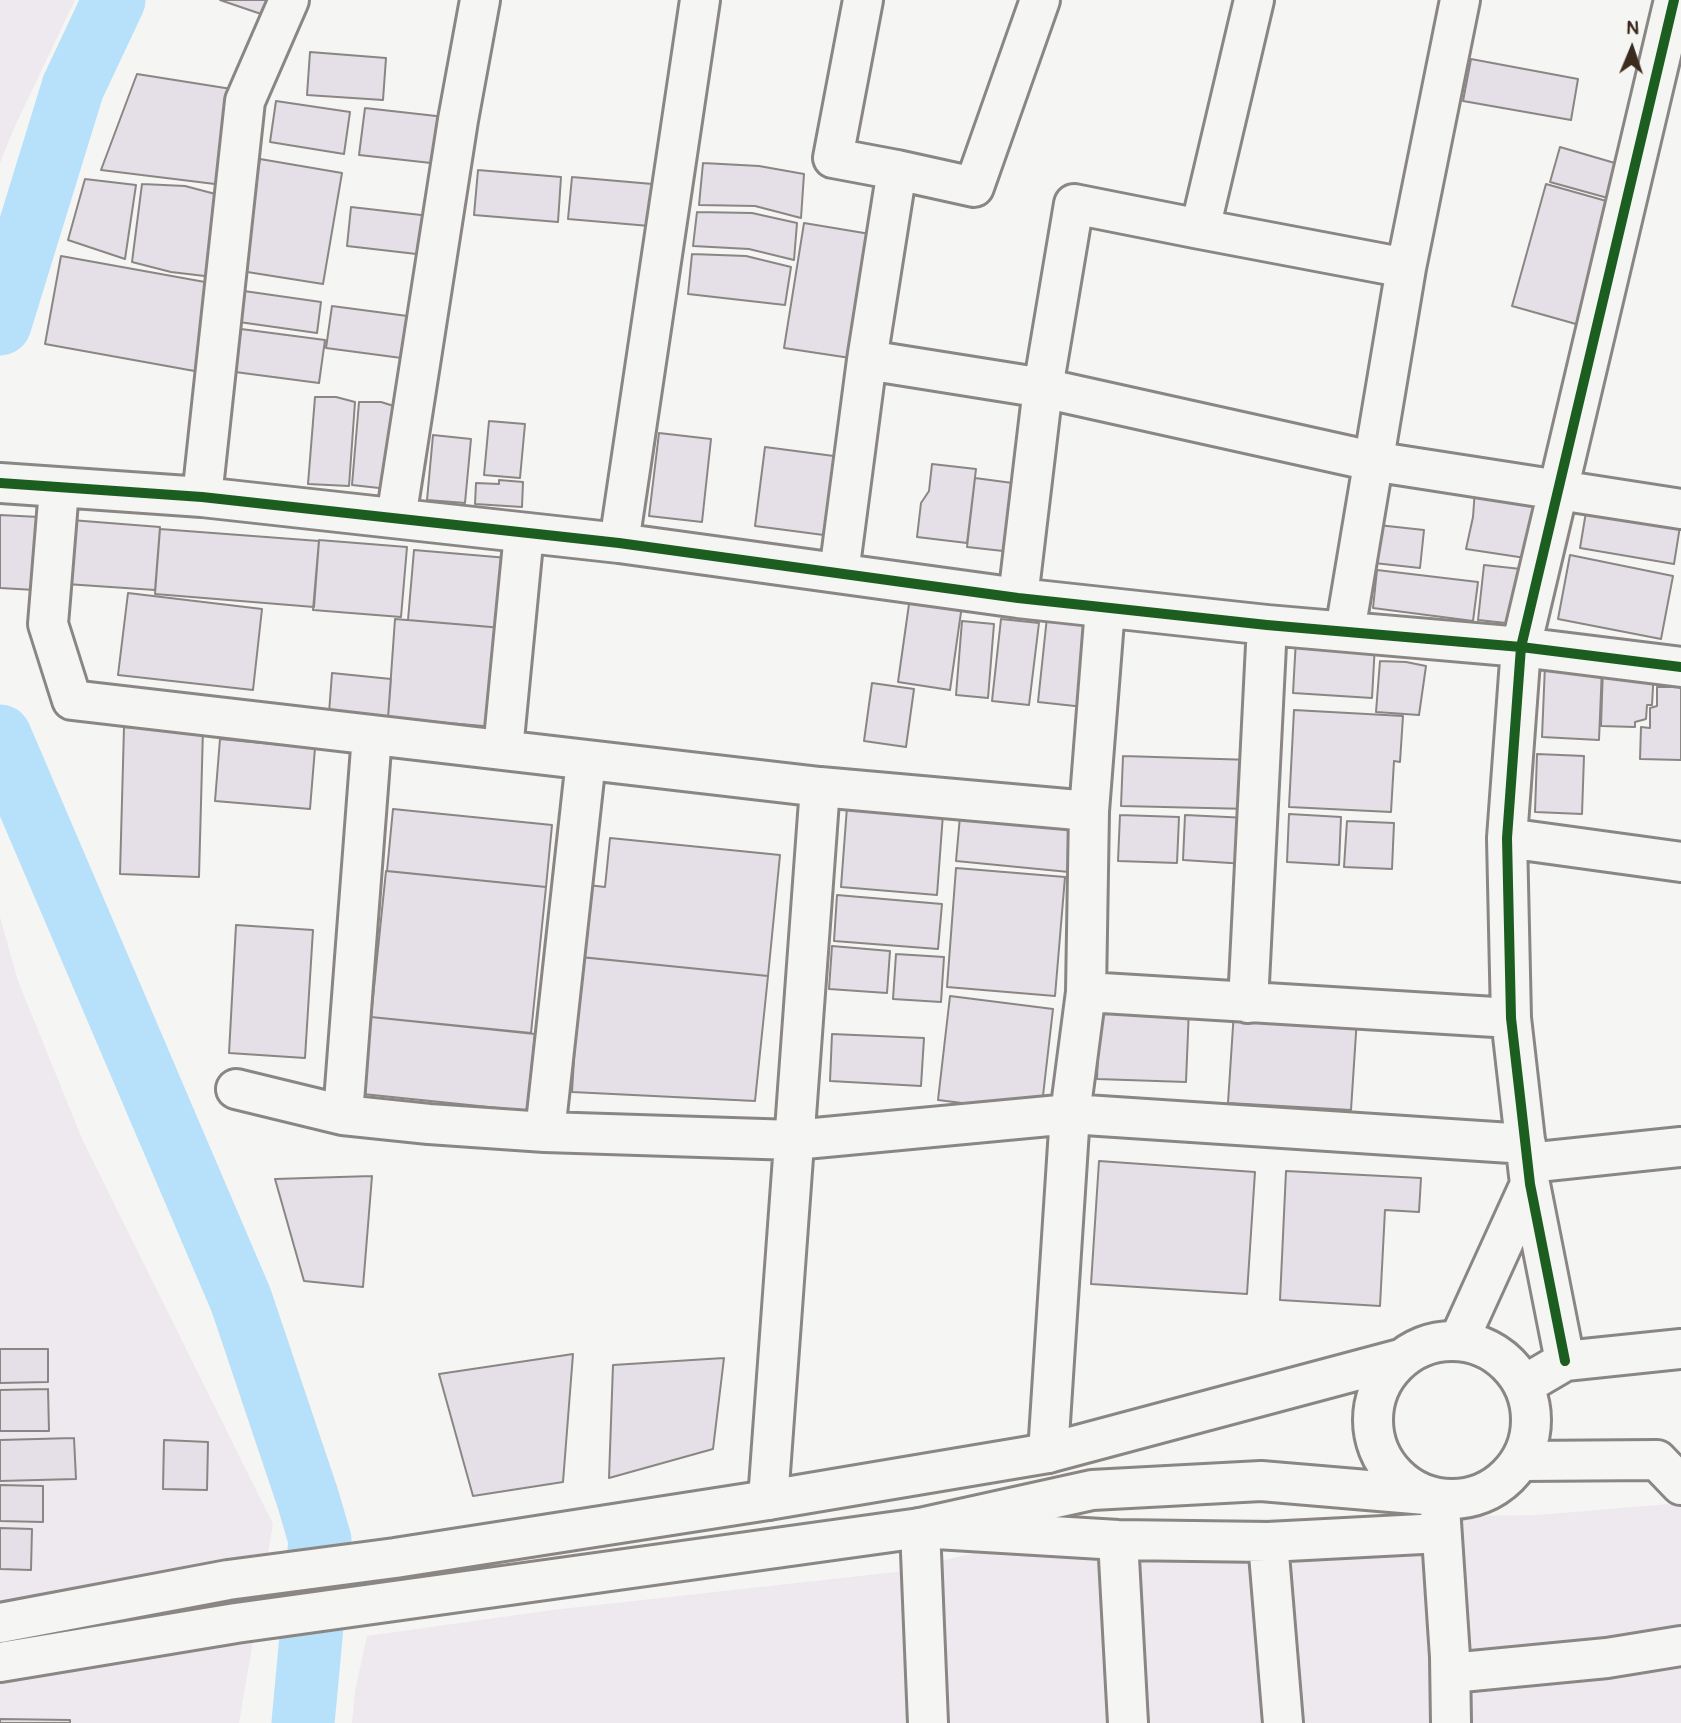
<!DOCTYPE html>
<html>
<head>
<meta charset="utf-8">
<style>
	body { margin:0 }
	#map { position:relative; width:1681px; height:1723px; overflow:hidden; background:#f5f5f3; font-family:Pangolin,sans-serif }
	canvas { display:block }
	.north { position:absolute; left:1597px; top:14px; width:70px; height:70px; -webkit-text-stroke:5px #f6f6f2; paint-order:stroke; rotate:2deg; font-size:19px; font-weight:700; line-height:28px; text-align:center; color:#3b2a1e }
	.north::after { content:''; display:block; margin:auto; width:24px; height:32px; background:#3b2a1e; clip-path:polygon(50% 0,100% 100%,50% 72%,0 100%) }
</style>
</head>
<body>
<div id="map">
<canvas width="1681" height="1723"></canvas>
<div class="north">N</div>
</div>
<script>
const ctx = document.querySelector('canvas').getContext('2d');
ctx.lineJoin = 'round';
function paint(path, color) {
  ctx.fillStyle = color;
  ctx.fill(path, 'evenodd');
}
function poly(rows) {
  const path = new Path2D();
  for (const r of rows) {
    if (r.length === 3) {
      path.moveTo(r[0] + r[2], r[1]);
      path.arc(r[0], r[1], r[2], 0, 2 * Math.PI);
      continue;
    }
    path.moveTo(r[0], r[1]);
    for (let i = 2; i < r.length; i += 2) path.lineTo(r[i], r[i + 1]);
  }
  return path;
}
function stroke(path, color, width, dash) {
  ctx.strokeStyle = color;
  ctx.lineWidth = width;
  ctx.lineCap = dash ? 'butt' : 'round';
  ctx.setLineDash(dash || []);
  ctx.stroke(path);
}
paint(poly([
	[0,0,75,0,15,126,0,163],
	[0,917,18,981,83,1141,273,1524,239,1723,0,1723],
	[1681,1503,1681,1723,352,1723,355,1691,367,1636,552,1610,896,1572,1103,1521,1538,1515]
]), '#eee9ee');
stroke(poly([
	[0,324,73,87,114,0],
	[0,736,241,1300,308,1499,320,1540,303,1723]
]), '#b7e0fa', 63);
const building = poly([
	[220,0,272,0,267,16,220,0],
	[310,52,386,58,383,100,307,95,310,52],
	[1471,59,1578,79,1571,120,1463,101,1471,59],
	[137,74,244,91,223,185,101,170,137,74],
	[276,101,350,112,344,154,270,142,276,101],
	[365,108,445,117,440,164,359,155,365,108],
	[1560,147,1625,166,1615,200,1550,182,1560,147],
	[260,159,342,173,323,284,241,271,260,159],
	[703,163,759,166,804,174,801,218,755,206,699,205,703,163],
	[478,170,561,177,558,222,474,215,478,170],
	[572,177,664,185,661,227,568,219,572,177],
	[85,179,136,185,125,259,68,240,85,179],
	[142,184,185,186,223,196,213,277,171,272,132,262,142,184],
	[1546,184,1617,204,1583,326,1512,306,1546,184],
	[351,207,430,216,425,255,347,246,351,207],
	[697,212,752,213,797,223,794,260,749,249,693,246,697,212],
	[804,223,876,235,857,359,784,348,804,223],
	[692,254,746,256,791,267,785,305,688,294,692,254],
	[61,256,216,284,200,372,45,344,61,256],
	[244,291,321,302,317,333,239,322,244,291],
	[332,306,415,317,409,359,326,348,332,306],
	[241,329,325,340,319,383,235,372,241,329],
	[315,397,336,397,355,402,349,486,308,484,315,397],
	[359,402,381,402,397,407,388,489,352,485,359,402],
	[489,421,525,424,520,478,484,475,489,421],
	[659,433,711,439,702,522,649,516,659,433],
	[433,435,471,439,465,503,427,500,433,435],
	[765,447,849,458,839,537,755,526,765,447],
	[932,464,976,469,967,543,917,537,921,503,929,491,932,464],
	[975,478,1020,484,1012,552,967,547,975,478],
	[499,480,523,482,522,507,475,504,476,483,499,484,499,480],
	[1475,489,1542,502,1532,559,1466,549,1473,517,1475,489],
	[1588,500,1681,520,1674,564,1580,548,1588,500],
	[0,515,39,517,35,590,0,588,0,515],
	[71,520,160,527,155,590,66,584,71,520],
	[1378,525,1424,530,1420,568,1374,563,1378,525],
	[160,529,319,541,314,607,155,594,160,529],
	[319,540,407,547,401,617,313,610,319,540],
	[414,550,508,558,503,628,408,620,414,550],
	[1570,555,1673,576,1661,639,1558,619,1570,555],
	[1484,565,1521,569,1515,624,1478,620,1484,565],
	[1377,570,1478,582,1473,621,1373,608,1377,570],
	[128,593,262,609,253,690,118,675,128,593],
	[910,597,962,605,950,690,898,682,910,597],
	[1047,617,1093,622,1084,707,1038,702,1047,617],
	[395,619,503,628,495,727,388,718,395,619],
	[1001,619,1039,623,1029,705,992,701,1001,619],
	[962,621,994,624,988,698,956,695,962,621],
	[1296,639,1375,644,1372,698,1293,693,1296,639],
	[1380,661,1406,662,1426,666,1419,715,1376,712,1380,661],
	[1545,665,1602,668,1599,740,1542,737,1545,665],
	[1603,667,1654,669,1652,705,1647,705,1646,719,1635,722,1635,727,1601,726,1603,667],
	[332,673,391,679,388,718,329,713,332,673],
	[872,683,914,689,906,747,864,741,872,683],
	[1657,687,1681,687,1681,760,1640,759,1641,727,1650,728,1650,708,1657,706,1657,687],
	[1294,710,1403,716,1400,762,1394,761,1391,812,1289,807,1294,710],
	[124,727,203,729,199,877,120,874,124,727],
	[220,739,315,748,310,809,215,801,220,739],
	[1537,754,1584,756,1582,814,1535,812,1537,754],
	[1123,756,1252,760,1250,809,1121,806,1123,756],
	[961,805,1074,815,1069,872,956,861,961,805],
	[847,807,943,814,937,895,841,887,847,807],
	[393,809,552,825,546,887,387,871,393,809],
	[1289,814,1341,817,1339,865,1287,862,1289,814],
	[1120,815,1179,817,1177,863,1118,861,1120,815],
	[1185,815,1248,818,1246,864,1183,860,1185,815],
	[1347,821,1394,823,1392,869,1344,867,1347,821],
	[610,838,780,855,768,976,581,957,588,885,605,887,610,838],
	[956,868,1065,877,1055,996,947,987,956,868],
	[386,871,546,887,531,1033,371,1017,386,871],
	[837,895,942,904,938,949,834,941,837,895],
	[236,925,313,930,305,1058,229,1053,236,925],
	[832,946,890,951,887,993,829,989,832,946],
	[896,954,944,957,941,1002,893,999,896,954],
	[580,957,768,976,755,1101,572,1092,580,957],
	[950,996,1053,1009,1041,1113,938,1100,950,996],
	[1100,1004,1189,1008,1186,1082,1097,1079,1100,1004],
	[1234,1011,1357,1018,1351,1110,1228,1103,1234,1011],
	[371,1017,535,1034,527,1111,363,1094,371,1017],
	[832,1034,924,1038,921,1086,830,1081,832,1034],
	[1099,1161,1255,1172,1247,1294,1091,1284,1099,1161],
	[1286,1171,1421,1178,1419,1212,1385,1210,1380,1306,1280,1300,1286,1171],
	[372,1176,363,1287,304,1281,275,1179,372,1176],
	[0,1349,48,1349,48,1382,0,1383,0,1349],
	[573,1354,563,1482,473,1496,439,1374,573,1354],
	[724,1358,713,1449,609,1478,613,1365,724,1358],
	[48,1389,49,1431,0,1431,0,1390,48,1389],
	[74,1438,76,1479,0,1481,0,1440,74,1438],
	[164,1440,208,1442,207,1490,163,1489,164,1440],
	[0,1485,43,1486,43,1522,0,1521,0,1485],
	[0,1528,32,1529,31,1570,0,1569,0,1528],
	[0,1719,70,1720,70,1723,0,1723,0,1719]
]);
paint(building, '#e5dfe7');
stroke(building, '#8a8683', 2);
const minor = poly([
	[863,0,833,158,897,170],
	[1200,229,1406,268],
	[867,360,1043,388,1372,461,1681,509],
	[0,483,202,497,619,543,1018,598,1267,625,1521,647,1681,667],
	[59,489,48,624,72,700,820,787,1089,811],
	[202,497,245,101,289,0],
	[396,518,458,120,480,0],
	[619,543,700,0],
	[839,573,867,360,897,170,974,187,1040,0],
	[1018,598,1043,388,1074,204,1200,229,1254,0],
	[1345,631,1406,268,1460,0],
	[503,750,524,533],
	[1507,838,1681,862],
	[1086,992,1511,1018],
	[1248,1003,1267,625],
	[236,1089,343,1115,429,1124,545,1132,794,1140,1070,1114,1526,1144],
	[343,1115,372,735],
	[545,1132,586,760],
	[1528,1163,1681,1147],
	[1459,1340,1530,1184],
	[1565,1361,1530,1184,1511,1018,1507,838,1521,647,1674,0],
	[1524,1385,1565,1361,1681,1349],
	[1048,1453,1070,1114,1086,992,1089,811,1105,608],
	[1521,1461,1657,1460,1681,1485],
	[768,1500,820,787],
	[1440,1507,1450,1657,1451,1723],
	[1118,1540,1128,1723],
	[1268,1542,1283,1723],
	[1451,1673,1607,1658,1681,1646],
	[928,1723,920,1528,1118,1540,1268,1542,1441,1533]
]);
const major = poly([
	[1452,1420,79],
	[0,1623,228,1580,395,1558,768,1500,1048,1453,1400,1359],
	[0,1662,236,1623,920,1528,1092,1490,1261,1481,1426,1495]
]);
stroke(minor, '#8a8683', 44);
stroke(major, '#8a8683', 44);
stroke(minor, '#f5f5f3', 38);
stroke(major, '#f5f5f3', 38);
stroke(poly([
	[0,483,202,497,619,543,1018,598,1267,625,1521,647,1681,667],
	[1565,1361,1530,1184,1511,1018,1507,838,1521,647,1674,0]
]), '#1b5e20', 10);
</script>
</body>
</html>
